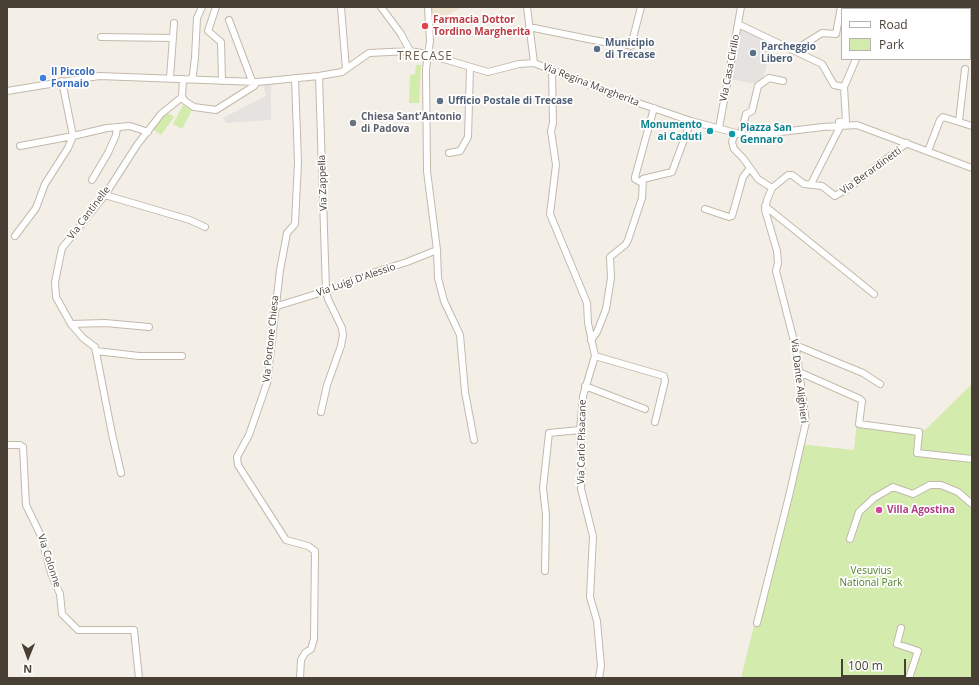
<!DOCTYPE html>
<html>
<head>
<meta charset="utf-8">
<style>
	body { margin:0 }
	#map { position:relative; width:979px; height:685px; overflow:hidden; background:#f4efe6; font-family:"Open Sans",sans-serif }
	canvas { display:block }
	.frame { position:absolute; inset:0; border:8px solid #483f35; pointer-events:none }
	.legend { position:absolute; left:841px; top:8px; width:130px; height:52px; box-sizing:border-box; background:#fff; border:1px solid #b6b2ae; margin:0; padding:5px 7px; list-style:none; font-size:12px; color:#483f35 }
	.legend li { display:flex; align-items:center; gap:8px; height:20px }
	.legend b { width:20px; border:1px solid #b6b2ae }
	.north { position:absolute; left:8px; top:637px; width:40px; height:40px; -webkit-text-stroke:3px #fff; paint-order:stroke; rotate:181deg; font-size:11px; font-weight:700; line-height:16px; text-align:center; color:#483f35 }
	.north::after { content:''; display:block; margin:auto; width:14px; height:18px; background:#483f35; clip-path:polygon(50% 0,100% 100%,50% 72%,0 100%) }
	.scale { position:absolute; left:841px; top:659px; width:65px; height:18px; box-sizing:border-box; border:2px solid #483f35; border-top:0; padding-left:5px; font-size:12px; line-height:14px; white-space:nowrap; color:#483f35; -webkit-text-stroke:3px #fff; paint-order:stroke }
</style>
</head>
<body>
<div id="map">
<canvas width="979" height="685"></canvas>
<div class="frame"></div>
<ul class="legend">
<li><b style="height:5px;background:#fff"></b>Road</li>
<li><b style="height:11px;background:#d3ebac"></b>Park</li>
</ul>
<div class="north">N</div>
<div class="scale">100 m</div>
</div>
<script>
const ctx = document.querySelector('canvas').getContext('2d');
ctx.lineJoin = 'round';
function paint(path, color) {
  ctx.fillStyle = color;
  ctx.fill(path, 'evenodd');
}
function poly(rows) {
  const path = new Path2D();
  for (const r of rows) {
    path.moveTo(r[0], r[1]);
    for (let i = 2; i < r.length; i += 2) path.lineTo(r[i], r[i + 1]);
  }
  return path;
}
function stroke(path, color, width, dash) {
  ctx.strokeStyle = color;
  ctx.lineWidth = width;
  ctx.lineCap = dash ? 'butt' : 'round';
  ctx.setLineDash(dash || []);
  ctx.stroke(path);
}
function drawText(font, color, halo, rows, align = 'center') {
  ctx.font = font + ' "Open Sans",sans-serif';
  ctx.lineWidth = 3.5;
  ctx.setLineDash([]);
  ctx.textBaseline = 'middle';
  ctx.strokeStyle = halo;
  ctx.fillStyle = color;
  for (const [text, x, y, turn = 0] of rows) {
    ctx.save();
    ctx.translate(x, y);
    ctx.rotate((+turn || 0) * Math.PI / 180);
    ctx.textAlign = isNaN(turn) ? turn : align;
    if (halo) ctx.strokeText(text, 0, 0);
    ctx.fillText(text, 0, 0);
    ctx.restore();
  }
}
paint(poly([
	[431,7,462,7,432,24]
]), '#eee3cf');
paint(poly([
	[416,65,421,65,419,103,409,103,410,75,415,74],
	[183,105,192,110,182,129,173,124],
	[165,111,174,117,161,135,153,129],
	[972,384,972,678,741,678,799,444,854,450,857,422,925,430]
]), '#d3ebac');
paint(poly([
	[741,28,774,42,763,78,756,84,730,79],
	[271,82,271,120,226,123,223,118,266,96,263,84]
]), '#e5e2df');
const minor = poly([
	[216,7,208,31,221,42,222,81],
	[341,7,346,69],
	[381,7,401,34,410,51],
	[428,7,430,41,426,69,427,171,437,250,438,278,444,301,460,335,465,392,474,440],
	[527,7,534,63],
	[900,9,908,7],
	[229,20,252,81],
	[738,24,822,64,834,85,844,87],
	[529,27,593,40,604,42,611,40,631,46,641,7],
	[101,37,173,38],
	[795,50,822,33,836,34,841,7],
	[552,70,553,123,551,131,556,165,550,214,587,303,588,323,595,356,583,396,580,430,582,456,581,489,593,536,590,597,597,621,601,666,599,678],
	[319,76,326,291,328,299,342,328,343,335,341,346,327,385,321,412],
	[170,78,174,23],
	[295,78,298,162,295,224,287,233,280,270,267,383,249,435,237,457,238,465,286,540,308,546,315,551,314,639,311,649,305,653,301,660,300,678],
	[183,79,182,97,185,101,194,107,216,110,254,86,257,82],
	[191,79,193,75,195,57,197,18,202,7],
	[62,81,73,136,107,128,130,126,148,132],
	[7,91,99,76,257,82,319,76,342,72,369,53,410,51,427,54,488,72,519,64,534,63,615,95,691,121,747,136,823,127,857,125,972,168],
	[959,121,965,69],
	[839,122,846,121,844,87,856,59],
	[719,128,741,7],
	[735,133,732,142,734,149,743,158,758,179,772,188],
	[741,134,746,114,752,111,758,86,769,78,783,81],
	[20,146,73,136],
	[928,151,940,120,943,117,972,126],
	[449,153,460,151,468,137,470,68],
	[92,180,108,153,116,135,117,127],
	[642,183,635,179,635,177,654,108],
	[811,184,841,125],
	[772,188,788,175,792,175,804,184,822,186,835,196,850,187,907,143],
	[105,195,190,220,205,227],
	[765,206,874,294],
	[705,209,729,217,732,216,743,177,750,168],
	[15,236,36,208,45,184,68,148,73,136],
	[274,307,326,291,363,276,407,262,437,250],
	[71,324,105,323,149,327],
	[591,340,597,332,606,309,611,278,610,257,626,244,628,240,642,198,643,179,672,172,691,121],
	[795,345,863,373,880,384],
	[96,351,139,356,182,356],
	[595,356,664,376,665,381,655,422],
	[799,372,860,399,862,401,859,424,919,432,917,453,972,459],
	[585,386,645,409],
	[7,445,20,445,23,447,26,505,41,536,51,573,60,594,62,614,78,630,134,630,139,678],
	[121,473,112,434,95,347,83,338,71,324,56,297,55,282,62,248,105,195,137,145,161,114,182,97],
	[850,539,859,512,874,498,893,487,913,494,930,485,941,485,958,492,972,504],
	[545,571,546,515,543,488,549,433,580,430],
	[757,623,789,496,806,422,796,349,776,271,778,263,777,251,765,210,767,200,772,188],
	[901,628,897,644,918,651,909,678]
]);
stroke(minor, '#c3b9ab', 8);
stroke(minor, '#fff', 6);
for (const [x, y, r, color] of [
	[425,26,4,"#e0444e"],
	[597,49,4,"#5c6f8a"],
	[753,53,4,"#5c6f8a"],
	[43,78,4,"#3f7fe0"],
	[440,101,4,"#5c6f8a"],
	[353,123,4,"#6b7280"],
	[710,131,4,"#0f9aa8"],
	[732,134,4,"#0f9aa8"],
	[879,510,4,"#d1479c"]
]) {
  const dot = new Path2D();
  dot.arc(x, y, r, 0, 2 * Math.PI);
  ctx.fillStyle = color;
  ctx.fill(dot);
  stroke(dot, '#fff', 1.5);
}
drawText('bold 10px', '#be3a42', '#fff', [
	["Farmacia Dottor",433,20],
	["Tordino Margherita",433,32]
], 'left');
drawText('bold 10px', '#4e5e75', '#fff', [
	["Municipio",605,43],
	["di Trecase",605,55],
	["Parcheggio",761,47],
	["Libero",761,59],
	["Ufficio Postale di Trecase",448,101]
], 'left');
drawText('10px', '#483f35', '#fff', [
	["Via Casa Cirillo",730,68,-79],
	["Via Regina Margherita",591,85,21],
	["Via Berardinetti",871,171,-36],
	["Via Zappella",323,183,-92],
	["Via Cantinelle",89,213,-53],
	["Via Luigi D'Alessio",356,280,-19],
	["Via Portone Chiesa",271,339,-84],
	["Via Dante Alighieri",799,381,83],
	["Via Carlo Pisacane",582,442,-89],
	["Via Colonne",49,561,72]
]);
drawText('bold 10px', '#366cbe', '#fff', [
	["Il Piccolo",51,72],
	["Fornaio",51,84]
], 'left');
drawText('bold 10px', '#5b616d', '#fff', [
	["Chiesa Sant'Antonio",361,117],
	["di Padova",361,129]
], 'left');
drawText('bold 10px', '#0d838f', '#fff', [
	["Monumento",702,125],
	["ai Caduti",702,137],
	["Piazza San",740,128,"left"],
	["Gennaro",740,140,"left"]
], 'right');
drawText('bold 10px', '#b23c85', '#fff', [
	["Villa Agostina",887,510]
], 'left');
drawText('10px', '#4c7e24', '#fff', [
	["Vesuvius",871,571],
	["National Park",871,583]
]);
ctx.letterSpacing = '1px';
drawText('12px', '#6b5c4b', '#fff', [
	["TRECASE",425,57]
]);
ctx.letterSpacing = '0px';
</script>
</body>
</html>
